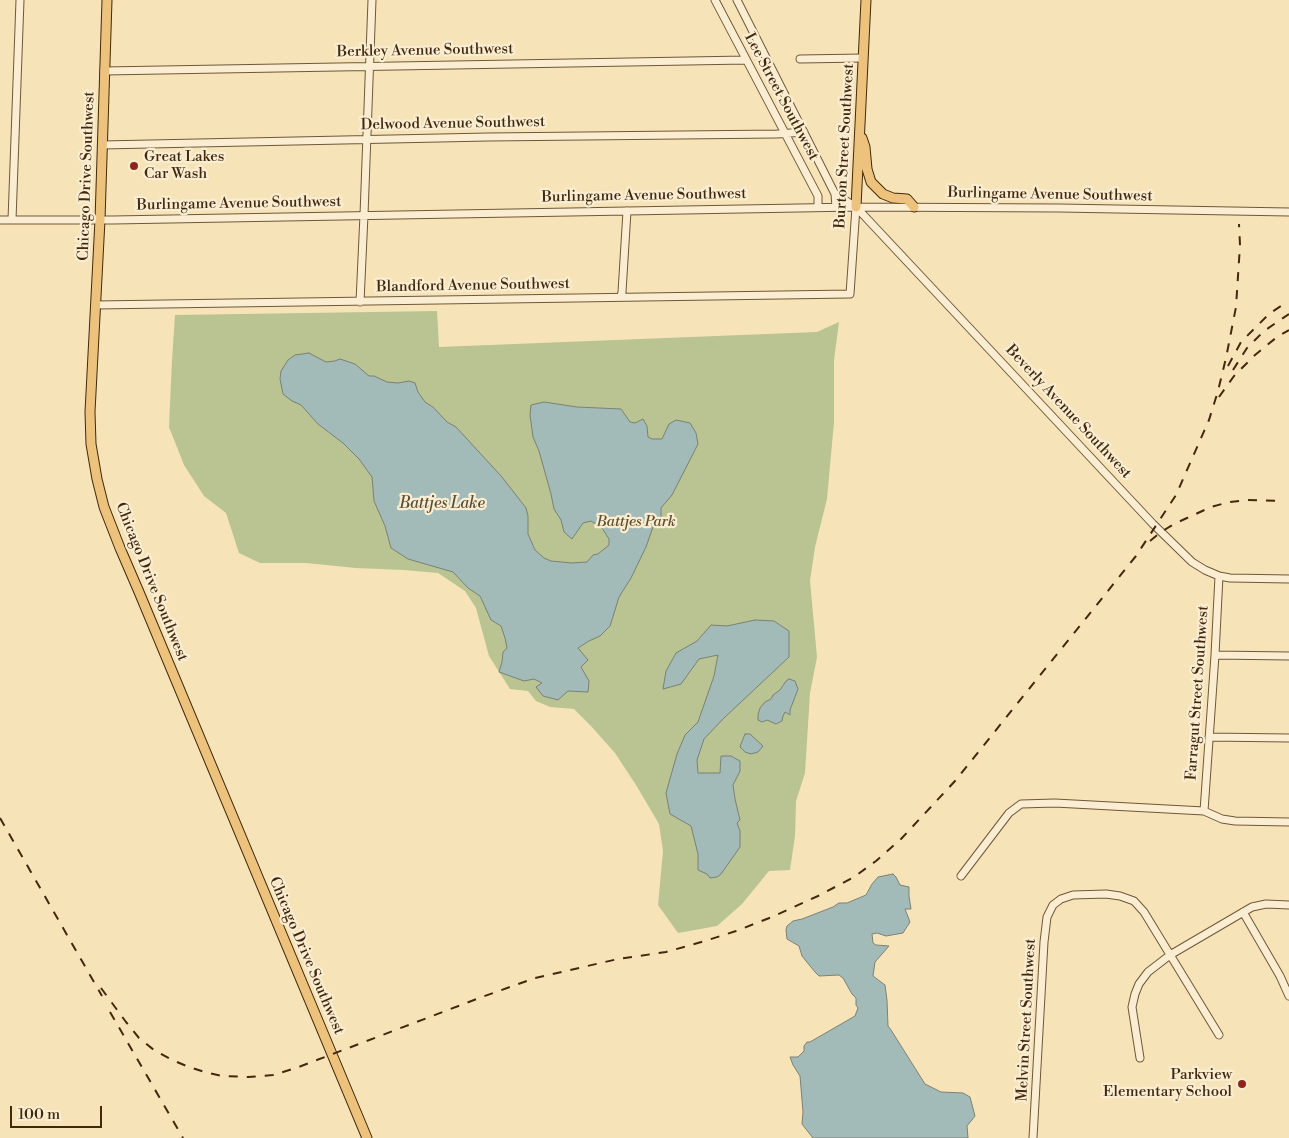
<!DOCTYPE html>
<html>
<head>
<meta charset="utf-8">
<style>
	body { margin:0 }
	#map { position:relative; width:1289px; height:1138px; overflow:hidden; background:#f7e3b8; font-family:"Libre Bodoni",serif }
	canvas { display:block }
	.scale { position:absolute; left:10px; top:1106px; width:92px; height:22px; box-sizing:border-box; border:2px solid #40290d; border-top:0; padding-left:6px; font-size:15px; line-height:18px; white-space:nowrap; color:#40290d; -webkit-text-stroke:4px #faedd1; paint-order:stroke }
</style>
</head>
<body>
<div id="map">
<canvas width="1289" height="1138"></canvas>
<div class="scale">100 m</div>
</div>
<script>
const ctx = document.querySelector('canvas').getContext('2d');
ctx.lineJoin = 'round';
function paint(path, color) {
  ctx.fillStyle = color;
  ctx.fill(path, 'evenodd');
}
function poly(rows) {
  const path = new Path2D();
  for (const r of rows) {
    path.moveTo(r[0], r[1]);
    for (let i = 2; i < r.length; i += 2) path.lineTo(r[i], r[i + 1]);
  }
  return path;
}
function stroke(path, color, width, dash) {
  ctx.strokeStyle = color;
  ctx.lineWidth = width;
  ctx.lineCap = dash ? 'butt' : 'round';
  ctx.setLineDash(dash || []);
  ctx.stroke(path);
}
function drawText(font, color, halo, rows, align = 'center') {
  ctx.font = font + ' "Libre Bodoni",serif';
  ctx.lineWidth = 4.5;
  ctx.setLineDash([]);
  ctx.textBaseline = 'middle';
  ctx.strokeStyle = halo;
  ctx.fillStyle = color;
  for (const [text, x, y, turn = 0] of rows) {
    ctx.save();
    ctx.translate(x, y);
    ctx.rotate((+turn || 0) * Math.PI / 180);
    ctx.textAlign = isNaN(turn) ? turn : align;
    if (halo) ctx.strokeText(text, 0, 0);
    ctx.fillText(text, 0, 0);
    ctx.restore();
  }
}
paint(poly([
	[437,311,439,347,817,332,839,322,834,360,834,422,827,499,815,547,810,581,817,657,810,693,805,773,796,801,795,836,790,870,769,871,742,904,717,926,678,933,658,905,663,851,659,824,636,785,615,753,591,726,574,709,550,707,536,701,528,691,510,689,489,656,476,608,465,591,438,573,404,570,356,568,306,563,260,563,239,553,226,513,204,496,184,465,169,427,172,360,175,315]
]), '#b9c492');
const water = poly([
	[309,353,326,362,335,361,340,359,355,364,369,376,374,376,387,382,398,383,409,381,415,383,418,392,425,402,433,407,447,422,456,427,502,477,526,508,528,516,528,534,535,550,544,558,551,561,572,563,587,562,593,555,598,554,609,545,609,539,602,528,591,521,583,523,572,539,564,532,561,520,554,509,551,494,539,451,533,437,530,415,531,405,544,402,577,407,621,409,630,422,635,423,643,419,647,426,648,437,652,439,662,439,669,424,676,420,690,423,696,433,698,444,672,495,661,508,661,519,654,524,646,547,631,578,619,597,610,626,600,636,589,641,578,648,588,660,581,667,589,681,588,692,568,691,558,700,543,696,536,687,542,683,534,679,524,681,499,672,502,662,503,652,507,648,505,638,501,626,491,620,480,596,468,588,453,572,408,559,391,548,385,526,374,501,372,477,359,459,343,443,318,424,301,405,292,401,283,394,280,379,281,371,288,360,295,355,309,353],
	[755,620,774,621,789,631,789,657,724,718,704,739,697,760,698,773,720,773,721,756,731,756,740,761,740,771,733,785,735,799,740,820,737,823,740,831,740,847,721,874,717,877,710,878,707,874,698,870,698,854,691,826,670,814,666,793,677,754,685,735,698,722,714,676,718,655,699,659,681,684,663,689,666,671,676,653,697,641,711,625,727,626,755,620],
	[789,679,795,681,798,689,790,710,790,715,785,712,783,716,782,721,776,724,767,720,762,722,758,720,758,715,760,708,765,702,771,699,773,695,780,690,786,681,789,679],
	[745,734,750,734,763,746,758,752,751,754,745,752,740,747,741,744,745,734],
	[893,874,896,877,900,885,909,887,909,896,911,909,905,909,910,922,903,933,886,936,877,933,872,934,873,943,876,945,889,946,875,962,873,976,885,985,887,1000,888,1026,891,1030,925,1084,941,1092,963,1093,970,1097,975,1116,967,1126,968,1138,813,1138,802,1124,803,1112,800,1076,793,1065,790,1057,798,1057,804,1051,804,1046,807,1042,810,1042,855,1016,858,1008,856,1005,856,998,852,994,843,978,839,975,819,976,815,972,802,956,799,946,787,939,786,930,787,926,793,921,802,919,833,907,839,903,847,903,866,895,872,884,878,877,893,874]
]);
paint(water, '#a2bbb9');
stroke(water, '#7b8174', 1);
const minor = poly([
	[715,0,818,196,818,207],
	[737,0,835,194,836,207],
	[800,59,863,58],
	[104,71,746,60],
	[102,145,488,137,777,134,804,132],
	[835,194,856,207,1153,524,1192,562,1205,570,1219,576,1230,578,1289,579],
	[0,220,113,220,856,207,1059,208,1289,212],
	[12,220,20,0],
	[621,297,622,292,627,211],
	[360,302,364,215,372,0],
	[96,305,850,294,856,207],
	[1215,655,1289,656],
	[1209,737,1289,738],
	[1204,811,1215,655,1219,576],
	[961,876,1009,813,1021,804,1055,803,1204,811,1222,819,1235,821,1289,822],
	[1243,912,1280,976,1289,996],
	[1140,1058,1132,1007,1135,994,1139,984,1148,972,1170,955,1252,907,1266,904,1289,905],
	[1033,1138,1044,942,1047,917,1053,905,1061,899,1073,895,1106,894,1120,896,1134,901,1144,912,1219,1035]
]);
const major = poly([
	[107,0,100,220,90,412,91,444,97,479,104,507,120,548,139,592,367,1138],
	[862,138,865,147,867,169,871,182,883,194,893,198,907,199,914,207],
	[856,207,866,0]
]);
stroke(minor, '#6e5838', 9);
stroke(major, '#40290d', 11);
stroke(minor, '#faedd1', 7);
stroke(major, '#ecc27c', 9);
stroke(poly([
	[1228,366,1241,342,1269,314,1284,304],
	[1233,370,1247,348,1264,331,1289,314],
	[1219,397,1234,376,1255,355,1277,337,1289,330],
	[1150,541,1161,532,1174,524,1211,507,1229,502,1248,500,1281,501],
	[0,818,102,996],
	[101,988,126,1022,139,1038,154,1050,172,1060,189,1067,205,1072,222,1076,248,1077,273,1075,296,1068,482,997,535,978,618,959,666,952,705,941,736,931,772,917,818,896,854,877,876,861,901,839,955,781,1136,556,1176,495,1209,420,1218,391,1226,358,1236,307,1240,245,1239,224],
	[110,1012,183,1138]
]), '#40290d', 2, [9, 9]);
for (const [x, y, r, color] of [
	[134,166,5,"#8f2418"],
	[1242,1084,5,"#8f2418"]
]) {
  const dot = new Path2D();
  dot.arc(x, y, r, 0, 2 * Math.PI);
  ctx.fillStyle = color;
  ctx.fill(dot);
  stroke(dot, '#faedd1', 2);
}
drawText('15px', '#40290d', '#faedd1', [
	["Berkley Avenue Southwest",425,51,-1],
	["Lee Street Southwest",781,97,62],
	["Delwood Avenue Southwest",453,124,-1],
	["Burton Street Southwest",845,146,-87],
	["Chicago Drive Southwest",87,176,-88],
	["Burlingame Avenue Southwest",1050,195,1],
	["Burlingame Avenue Southwest",644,196,-1],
	["Burlingame Avenue Southwest",239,204,-1],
	["Blandford Avenue Southwest",473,286,-1],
	["Beverly Avenue Southwest",1068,412,47],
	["Chicago Drive Southwest",151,582,68],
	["Farragut Street Southwest",1198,693,-86],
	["Chicago Drive Southwest",306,956,67],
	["Melvin Street Southwest",1027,1020,-87]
]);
drawText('15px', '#40290d', '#faedd1', [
	["Great Lakes",144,157],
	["Car Wash",144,174],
	["Parkview",1232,1075,"right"],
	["Elementary School",1232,1092,"right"]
], 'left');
drawText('italic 15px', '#5e502e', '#faedd1', [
	["Battjes Park",636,522]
]);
drawText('italic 16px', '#584e38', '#faedd1', [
	["Battjes Lake",442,504]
]);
</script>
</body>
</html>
